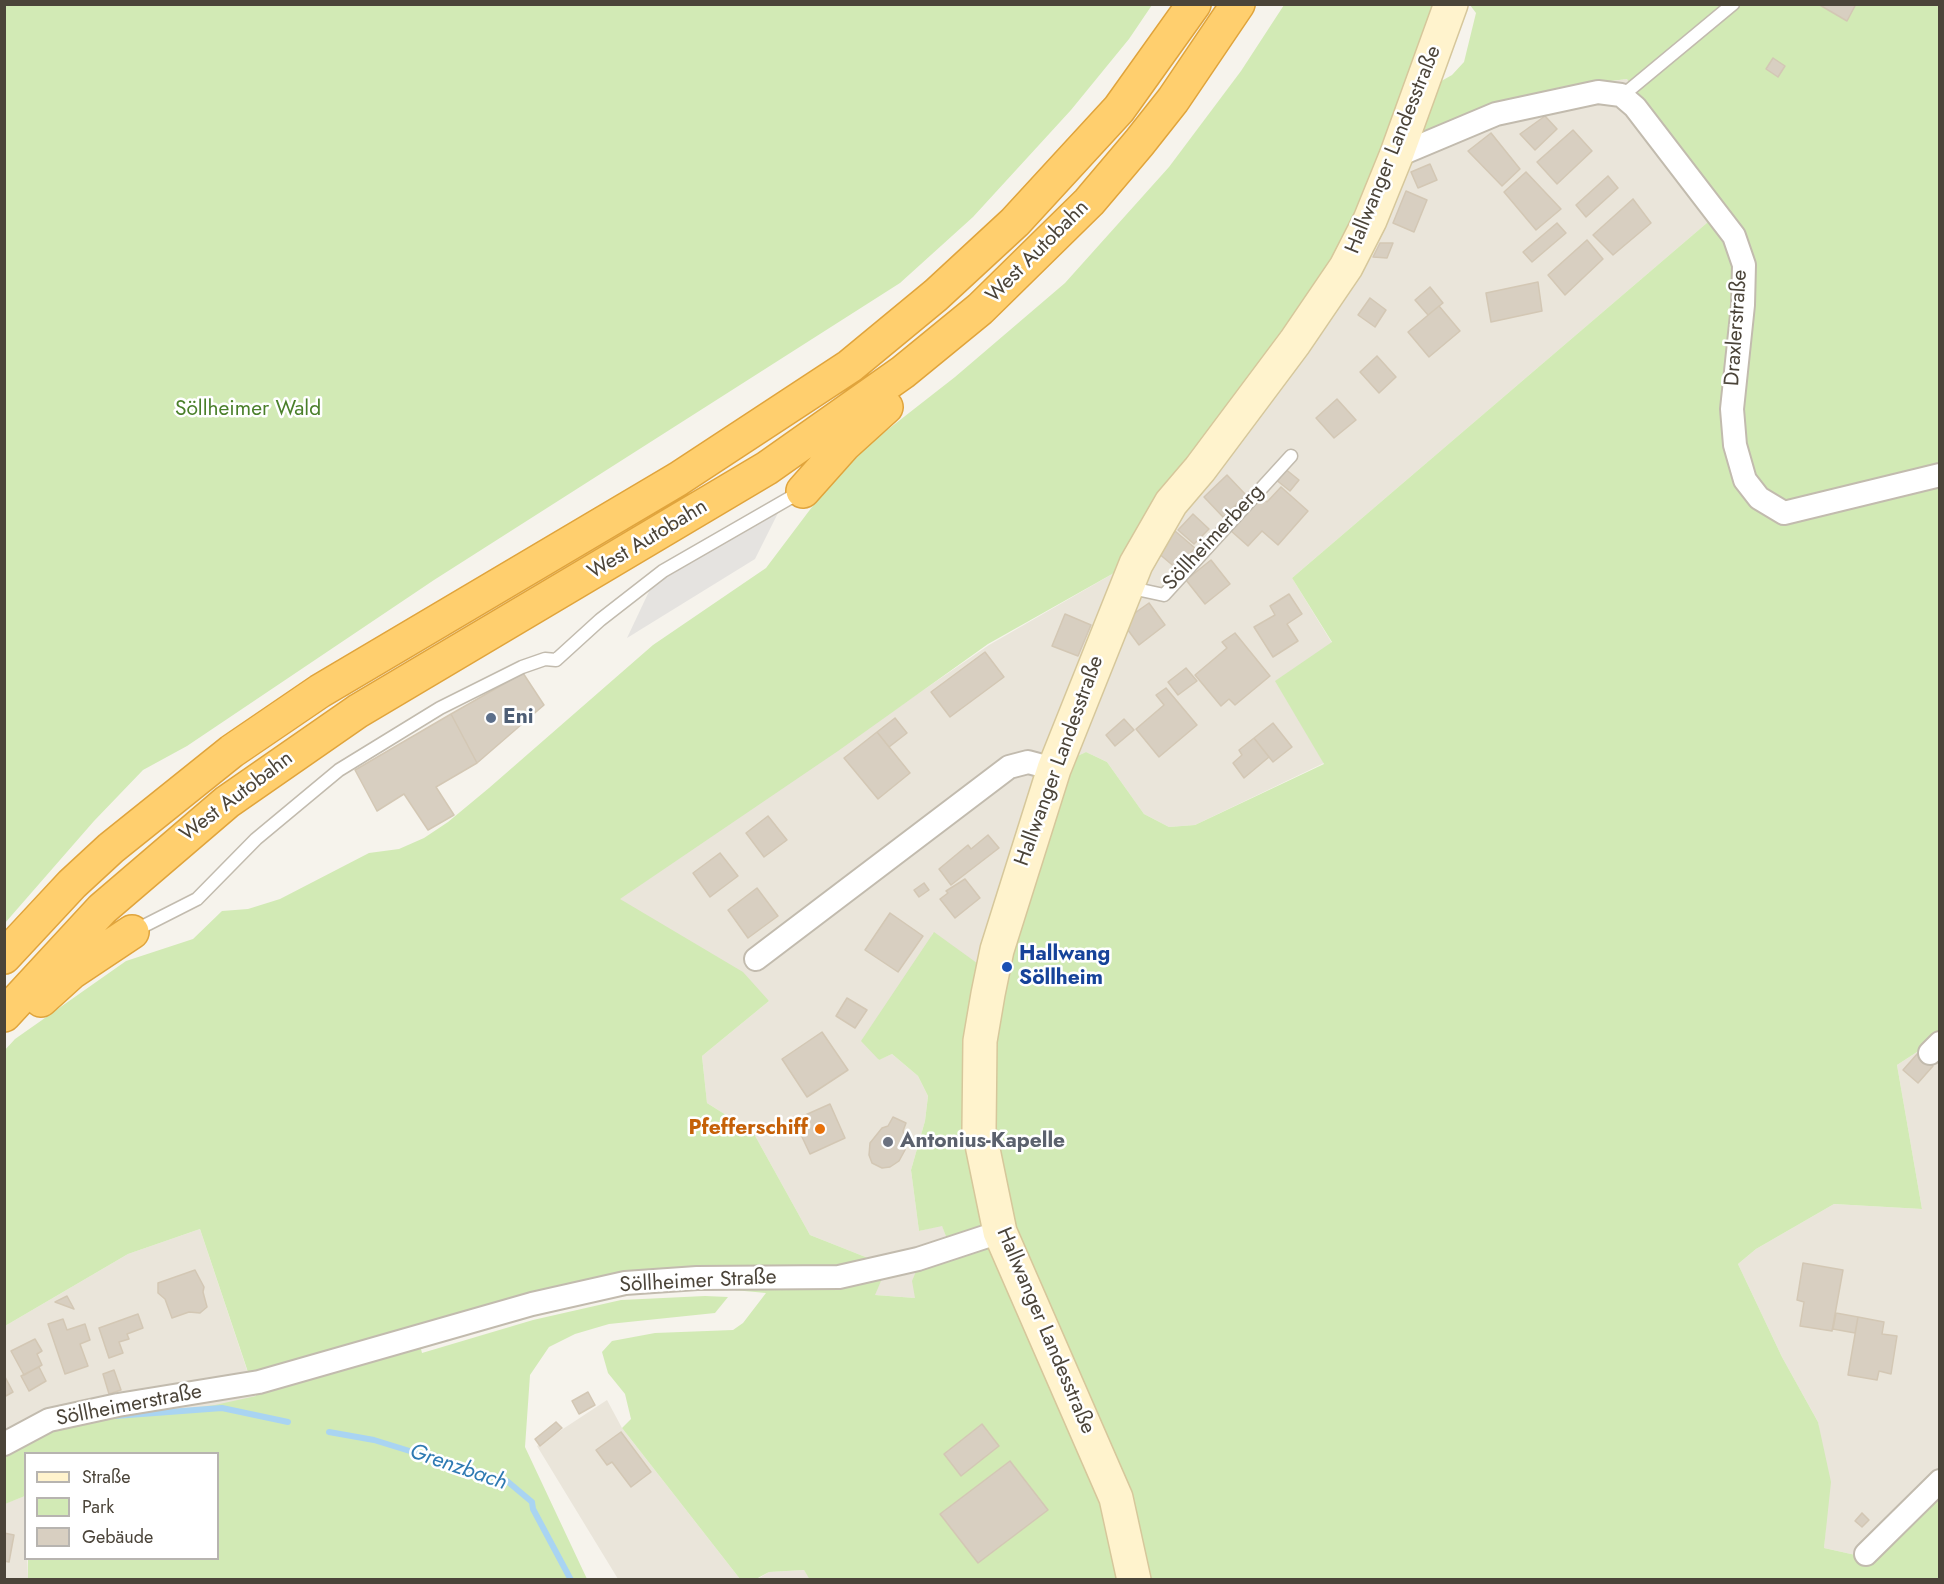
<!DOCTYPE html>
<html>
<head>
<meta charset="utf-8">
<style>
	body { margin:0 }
	#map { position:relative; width:1944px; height:1584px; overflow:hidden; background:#f6f3ec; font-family:Jost,sans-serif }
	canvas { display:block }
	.frame { position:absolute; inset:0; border:6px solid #4b4439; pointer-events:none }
	.legend { position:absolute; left:24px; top:1452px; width:195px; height:108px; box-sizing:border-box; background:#fff; border:2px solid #b7b4b0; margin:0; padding:8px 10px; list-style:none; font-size:18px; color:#4b4439 }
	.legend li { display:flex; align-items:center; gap:12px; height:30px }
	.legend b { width:30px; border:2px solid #b7b4b0 }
</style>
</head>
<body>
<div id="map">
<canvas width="1944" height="1584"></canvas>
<div class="frame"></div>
<ul class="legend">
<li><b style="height:8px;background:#fff3cd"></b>Straße</li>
<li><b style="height:16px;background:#d2eab5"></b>Park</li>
<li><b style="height:16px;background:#d8cfc1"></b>Gebäude</li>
</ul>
</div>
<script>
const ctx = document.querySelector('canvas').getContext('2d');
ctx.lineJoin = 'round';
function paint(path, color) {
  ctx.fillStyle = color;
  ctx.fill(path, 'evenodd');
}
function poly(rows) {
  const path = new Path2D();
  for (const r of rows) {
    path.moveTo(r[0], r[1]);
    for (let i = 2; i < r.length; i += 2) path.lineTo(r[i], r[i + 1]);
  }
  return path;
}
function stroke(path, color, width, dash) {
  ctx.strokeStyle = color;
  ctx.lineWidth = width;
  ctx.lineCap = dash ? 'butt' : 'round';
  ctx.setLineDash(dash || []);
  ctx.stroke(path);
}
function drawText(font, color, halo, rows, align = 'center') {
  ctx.font = font + ' Jost,sans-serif';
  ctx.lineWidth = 5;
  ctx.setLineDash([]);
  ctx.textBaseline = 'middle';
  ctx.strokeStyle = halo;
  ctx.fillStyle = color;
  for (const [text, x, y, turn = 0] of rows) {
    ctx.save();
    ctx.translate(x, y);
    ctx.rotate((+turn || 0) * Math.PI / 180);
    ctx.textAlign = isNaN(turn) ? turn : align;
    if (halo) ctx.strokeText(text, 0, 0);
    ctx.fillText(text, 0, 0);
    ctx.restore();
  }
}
paint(poly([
	[1627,79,1649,115,1722,210,1292,578,1332,643,1276,681,1324,763,1195,825,1169,827,1144,814,1107,762,1086,752,1073,758,1000,980,933,933,878,1060,892,1054,918,1076,928,1096,925,1121,911,1170,919,1231,942,1225,947,1239,915,1298,875,1295,868,1258,810,1235,753,1132,707,1103,702,1056,769,1001,619,899,989,645,1121,569,1163,490,1240,388,1370,187,1416,136,1489,109,1561,87],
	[1939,1030,1939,1487,1869,1558,1824,1548,1826,1525,1818,1422,1782,1357,1738,1264,1756,1249,1834,1204,1922,1209,1897,1065,1917,1052],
	[200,1229,256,1397,5,1452,5,1326,128,1254],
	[607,1400,622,1428,740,1579,618,1579,537,1446],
	[25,1496,28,1579,5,1579,4,1504],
	[804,1570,810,1579,756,1580,769,1572]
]), '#eae5da');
paint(poly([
	[5,4,1152,4,1152,5,1129,39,1071,110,973,217,900,283,434,580,187,746,143,770,94,821,5,923],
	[1284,5,1439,5,1370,187,1316,285,1163,490,1121,569,988,644,838,751,620,899,743,972,769,1001,702,1056,707,1103,753,1132,810,1235,868,1258,881,1281,875,1295,915,1298,912,1281,917,1269,947,1239,942,1226,919,1231,911,1170,925,1121,928,1096,918,1076,892,1054,879,1060,861,1041,934,932,999,979,1073,758,1086,752,1107,762,1144,814,1169,827,1195,825,1324,764,1275,681,1332,642,1292,578,1722,210,1649,115,1627,79,1561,87,1489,109,1416,136,1436,84,1452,75,1464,62,1476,13,1470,5,1939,5,1940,1030,1917,1052,1897,1065,1922,1209,1834,1204,1756,1249,1738,1264,1782,1357,1818,1422,1831,1482,1824,1548,1869,1558,1939,1487,1939,1579,1145,1579,1061,1406,1112,1536,1117,1579,810,1580,804,1570,769,1572,756,1579,740,1579,622,1428,631,1419,625,1394,608,1373,602,1352,612,1341,655,1333,733,1330,743,1323,766,1293,723,1289,621,1294,567,1305,492,1325,421,1349,422,1353,533,1320,621,1300,705,1296,728,1297,715,1313,609,1324,575,1334,549,1347,530,1375,525,1447,587,1579,28,1579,28,1559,218,1558,218,1454,26,1454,25,1496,5,1504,5,1452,34,1436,71,1423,215,1405,256,1396,200,1229,128,1254,5,1326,4,1051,15,1039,126,961,193,939,222,911,248,909,280,899,369,853,399,849,424,838,448,822,489,788,653,645,766,568,815,503,868,445,955,377,1065,283,1169,167,1241,71]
]), '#d2eab5');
paint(poly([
	[780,509,755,559,627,638,653,583]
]), '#e5e3e0');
stroke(poly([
	[115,1416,222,1408,288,1422],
	[329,1432,374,1440,507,1481,532,1502,533,1509,571,1580]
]), '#a9d4f2', 6);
const building = poly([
	[1818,4,1856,4,1847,21,1818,4],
	[1773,58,1785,66,1778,77,1766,69,1773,58],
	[1545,116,1557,129,1535,150,1520,134,1545,116],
	[1573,130,1592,151,1557,184,1537,162,1573,130],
	[1491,133,1520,169,1502,186,1468,151,1491,133],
	[1430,164,1437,180,1418,188,1411,172,1430,164],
	[1526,172,1561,209,1536,230,1504,192,1526,172],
	[1608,176,1618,188,1586,217,1576,205,1608,176],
	[1406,191,1427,200,1414,232,1393,223,1406,191],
	[1633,199,1651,223,1613,255,1593,235,1633,199],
	[1557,223,1566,233,1532,262,1523,252,1557,223],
	[1587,240,1603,259,1565,295,1548,275,1587,240],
	[1380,243,1393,243,1387,258,1373,257,1380,243],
	[1538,282,1542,311,1491,322,1486,293,1538,282],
	[1430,287,1443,303,1428,315,1415,300,1430,287],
	[1370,298,1386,310,1375,327,1358,315,1370,298],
	[1439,306,1460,331,1429,357,1408,332,1439,306],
	[1377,356,1396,377,1379,393,1360,372,1377,356],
	[1337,399,1356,420,1334,438,1316,418,1337,399],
	[1284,468,1299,480,1290,491,1275,479,1284,468],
	[1227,475,1246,495,1223,517,1204,497,1227,475],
	[1281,487,1308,511,1278,545,1262,531,1248,546,1230,530,1260,496,1267,502,1281,487],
	[1193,514,1209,529,1194,544,1178,530,1193,514],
	[1175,531,1195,548,1177,569,1157,552,1175,531],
	[1211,560,1230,584,1205,604,1186,580,1211,560],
	[1289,594,1302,614,1287,624,1298,641,1273,657,1254,627,1275,615,1270,606,1289,594],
	[1149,603,1165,625,1139,645,1122,622,1149,603],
	[1065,614,1091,625,1078,656,1052,646,1065,614],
	[1235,633,1270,676,1235,705,1229,699,1221,706,1195,675,1227,648,1222,642,1235,633],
	[985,652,1004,677,950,717,931,692,985,652],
	[1186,668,1197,681,1178,695,1168,682,1186,668],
	[523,673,544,705,477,763,451,714,523,673],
	[1166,688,1197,725,1159,757,1136,729,1164,705,1156,695,1166,688],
	[451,714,477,763,436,787,454,815,428,830,404,794,377,811,355,770,451,714],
	[895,718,907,733,889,747,877,732,895,718],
	[1124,719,1134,730,1115,746,1106,735,1124,719],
	[1273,723,1292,747,1273,762,1254,738,1273,723],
	[877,732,910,773,878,799,844,758,877,732],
	[1254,738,1269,757,1244,778,1233,763,1242,755,1239,750,1254,738],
	[768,816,787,840,764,857,746,833,768,816],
	[988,835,999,848,951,885,939,869,968,845,971,849,988,835],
	[720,853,738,876,710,897,693,873,720,853],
	[965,879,980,898,955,918,940,899,948,893,946,891,965,879],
	[924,883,929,890,919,897,914,890,924,883],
	[757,888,778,916,748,938,728,910,757,888],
	[890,913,923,936,898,972,865,950,890,913],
	[847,998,867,1010,855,1028,836,1016,847,998],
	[822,1032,848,1070,807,1097,782,1059,822,1032],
	[1918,1053,1933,1066,1918,1083,1903,1070,1918,1053],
	[830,1104,845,1138,810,1154,794,1120,830,1104],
	[893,1117,906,1123,903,1131,906,1140,905,1150,899,1161,890,1167,882,1168,872,1163,869,1155,870,1143,882,1128,888,1126,893,1117],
	[1803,1263,1843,1270,1832,1331,1800,1326,1804,1302,1797,1300,1803,1263],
	[195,1270,204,1287,203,1292,207,1307,200,1313,189,1312,172,1318,165,1299,158,1293,158,1283,195,1270],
	[67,1296,74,1309,55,1302,67,1296],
	[1836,1313,1858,1317,1855,1333,1833,1329,1836,1313],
	[138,1314,143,1328,127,1334,129,1339,119,1342,123,1353,109,1358,99,1328,138,1314],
	[1858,1317,1884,1322,1882,1334,1897,1336,1891,1374,1879,1371,1877,1380,1848,1375,1858,1317],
	[63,1319,67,1330,85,1324,90,1340,80,1344,88,1366,65,1374,48,1324,63,1319],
	[35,1339,42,1351,37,1354,42,1365,24,1375,11,1351,35,1339],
	[39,1367,46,1381,29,1391,21,1376,39,1367],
	[114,1370,121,1390,109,1394,103,1374,114,1370],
	[4,1375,13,1392,4,1397,4,1375],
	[588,1392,595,1405,579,1414,572,1401,588,1392],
	[556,1422,562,1428,540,1446,535,1439,556,1422],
	[982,1424,999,1446,961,1476,944,1454,982,1424],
	[621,1432,651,1472,631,1487,612,1462,607,1465,596,1450,621,1432],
	[1010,1461,1048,1510,978,1563,940,1514,1010,1461],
	[1862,1513,1869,1520,1862,1527,1855,1521,1862,1513],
	[4,1533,14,1535,9,1562,4,1561,4,1533]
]);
paint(building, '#d8cfc1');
stroke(building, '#d3c7b4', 1.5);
const lane = poly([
	[1622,96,1733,4],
	[1127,587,1164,595,1291,456],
	[132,932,197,899,256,839,339,770,440,708,522,667,545,659,556,660,600,620,663,571,802,491]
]);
const street = poly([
	[1396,156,1496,114,1598,92,1621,95,1635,107,1734,236,1744,265,1743,305,1732,409,1735,445,1745,480,1759,498,1784,513,1940,475],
	[756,959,1009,767,1028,762,1054,769],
	[1930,1053,1940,1043],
	[4,1444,49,1420,118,1405,259,1382,532,1304,625,1283,697,1278,839,1277,918,1259,1000,1232],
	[1866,1554,1940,1481]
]);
const secondary = poly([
	[1134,1580,1116,1498,1000,1232,979,1130,980,1041,988,994,997,950,1054,769,1136,564,1171,503,1200,469,1295,342,1346,267,1370,220,1396,156,1451,4]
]);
const highway = poly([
	[803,491,844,445,886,407],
	[4,957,72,884,111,848,232,751,320,691,678,479,850,366,936,295,1015,222,1119,109,1194,4],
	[41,1000,72,972,132,932],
	[4,1015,102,909,227,802,358,711,767,468,903,372,980,309,1089,202,1139,143,1173,100,1238,4]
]);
stroke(lane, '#c2bbae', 15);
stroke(street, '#c2bbae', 26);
stroke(secondary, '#d6c79b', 36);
stroke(highway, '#e0a43c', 36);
stroke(lane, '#fff', 12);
stroke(street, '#fff', 22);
stroke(secondary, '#fff3cd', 33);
stroke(highway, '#ffcf6e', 33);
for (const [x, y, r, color] of [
	[491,718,6,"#5c6f8a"],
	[1007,967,6,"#1a4fb4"],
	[820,1129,6,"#e8710a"],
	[888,1142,6,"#6b7280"]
]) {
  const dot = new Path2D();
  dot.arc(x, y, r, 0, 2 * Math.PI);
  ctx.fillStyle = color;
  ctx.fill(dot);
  stroke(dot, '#fff', 2);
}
drawText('21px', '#4b4439', '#fff', [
	["Hallwanger Landesstraße",1394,150,-68],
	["West Autobahn",1038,252,-45],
	["Draxlerstraße",1737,328,-86],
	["Söllheimerberg",1214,538,-47],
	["West Autobahn",648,540,-31],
	["Hallwanger Landesstraße",1060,761,-70],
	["West Autobahn",237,797,-37],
	["Söllheimer Straße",698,1282,-3],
	["Hallwanger Landesstraße",1045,1331,67],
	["Söllheimerstraße",129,1406,-11]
]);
drawText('21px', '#4a7f2a', '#fff', [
	["Söllheimer Wald",248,410]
]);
drawText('bold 21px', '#4e5e75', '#fff', [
	["Eni",503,718]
], 'left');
drawText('bold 21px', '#164399', '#fff', [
	["Hallwang",1019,955],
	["Söllheim",1019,979]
], 'left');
drawText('bold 21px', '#c56008', '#fff', [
	["Pfefferschiff",808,1129]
], 'right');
drawText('bold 21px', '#5b616d', '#fff', [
	["Antonius-Kapelle",900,1142]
], 'left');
drawText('italic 22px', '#2e7ab2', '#fff', [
	["Grenzbach",458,1468,19]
]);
</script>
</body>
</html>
